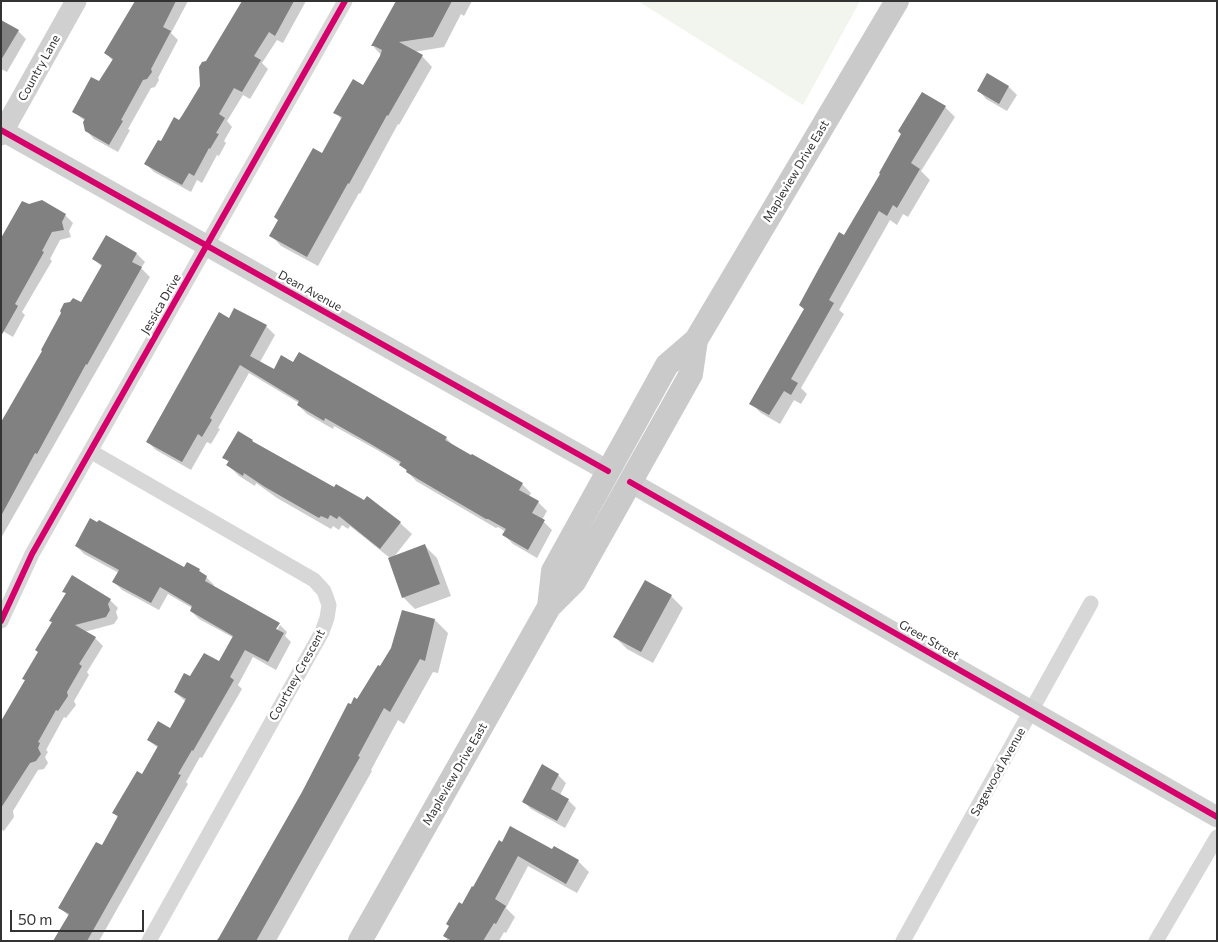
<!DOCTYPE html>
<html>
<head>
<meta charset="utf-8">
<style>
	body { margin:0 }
	#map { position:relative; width:1218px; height:942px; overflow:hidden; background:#fff; font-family:Commissioner,sans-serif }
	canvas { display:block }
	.frame { position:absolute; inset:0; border:2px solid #333; pointer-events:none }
	.scale { position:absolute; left:10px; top:910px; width:134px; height:22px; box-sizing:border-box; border:2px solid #333; border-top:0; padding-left:6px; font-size:15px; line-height:18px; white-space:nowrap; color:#333; -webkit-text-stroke:4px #fff; paint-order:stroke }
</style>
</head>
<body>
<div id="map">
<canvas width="1218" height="942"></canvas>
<div class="frame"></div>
<div class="scale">50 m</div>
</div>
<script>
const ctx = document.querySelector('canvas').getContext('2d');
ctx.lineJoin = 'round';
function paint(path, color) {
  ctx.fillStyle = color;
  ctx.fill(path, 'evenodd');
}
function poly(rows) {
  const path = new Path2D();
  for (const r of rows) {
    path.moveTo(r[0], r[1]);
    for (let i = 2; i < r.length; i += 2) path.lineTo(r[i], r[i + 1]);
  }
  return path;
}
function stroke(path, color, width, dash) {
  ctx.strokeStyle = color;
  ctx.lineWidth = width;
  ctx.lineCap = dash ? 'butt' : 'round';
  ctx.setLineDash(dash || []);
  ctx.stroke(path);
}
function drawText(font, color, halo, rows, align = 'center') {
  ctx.font = font + ' Commissioner,sans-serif';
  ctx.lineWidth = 5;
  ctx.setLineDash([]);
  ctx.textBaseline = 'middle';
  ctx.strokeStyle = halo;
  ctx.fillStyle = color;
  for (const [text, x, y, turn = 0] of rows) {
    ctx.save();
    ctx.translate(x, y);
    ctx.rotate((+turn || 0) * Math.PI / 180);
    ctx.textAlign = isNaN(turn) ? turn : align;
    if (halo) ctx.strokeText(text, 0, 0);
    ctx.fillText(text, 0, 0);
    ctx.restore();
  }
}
paint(poly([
	[638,1,860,1,803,105]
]), '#f1f5ed');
paint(poly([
	[136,1,188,1,171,33,178,40,158,78,159,80,155,87,151,88,128,129,130,130,118,152,94,139,86,130,85,121,74,112,99,83,113,61,106,53],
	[244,1,306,1,283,43,277,40,262,63,268,69,250,99,243,95,227,121,232,127,224,141,226,143,219,156,217,155,202,183,197,180,191,192,154,172,146,164,180,122,201,86,207,63],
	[408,1,472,1,464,16,461,14,444,47,414,52,422,56,432,67,399,125,398,124,360,194,359,193,318,266,281,246,271,235,323,155,342,120,335,112,363,86,381,55,373,46],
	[1,21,18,31,26,39,7,72,1,69],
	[988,75,1009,87,1017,95,1007,111,986,99,979,91],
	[945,107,955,117,921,171,930,180,908,217,903,214,897,225,890,220,839,310,844,314,801,388,807,394,801,404,794,400,780,424,761,413,751,403,805,310,844,237],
	[65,215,73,223,69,231,71,237,60,240,50,259,52,261,22,312,25,315,13,337,1,330,1,248],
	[137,254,145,262,141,268,150,277,1,538,1,425,82,304,102,267,94,259],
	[230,319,266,326,275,335,260,362,274,370,446,438,455,447,472,457,473,455,522,484,531,493,529,497,538,502,547,511,542,520,552,530,537,558,513,544,504,535,506,532,498,527,496,528,416,481,400,464,379,451,334,426,333,429,307,414,298,405,299,403,249,373,218,428,220,429,211,444,207,442,191,470,156,450,147,441],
	[252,441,256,445,334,489,364,501,368,497,400,523,412,534,393,558,425,546,437,558,451,596,415,609,403,597,390,558,350,526,348,529,342,525,339,530,333,526,331,529,277,498,256,483,255,486,239,476,228,465,229,463,224,457],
	[76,546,184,569,199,570,214,585,213,587,279,624,277,625,274,635,280,625,287,632,285,636,291,642,276,670,253,657,238,685,242,689,202,758,200,757,186,782,188,784,99,941,54,941,69,916,60,908,102,847,118,818,114,813,143,775,158,748,148,740,171,729,186,702,175,692,191,678,219,663,234,638,199,619,191,611,192,608,168,594,159,610,122,590,114,582,119,573,84,554],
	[64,591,110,600,118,608,116,612,118,618,114,624,84,632,95,638,103,646,87,672,89,675,74,701,76,705,66,718,64,717,46,750,48,752,45,757,48,763,44,769,38,770,13,811,14,817,4,831,1,829,1,723,26,680,39,652,53,623,50,620,67,594],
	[671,596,683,608,653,663,627,649,615,637],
	[435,620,448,633,438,673,433,672,404,724,398,720,371,770,372,771,276,941,216,941,218,938,220,938,351,706,358,701,380,668],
	[558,775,566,783,560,795,568,800,576,808,565,828,531,809,523,801],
	[499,842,552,851,554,848,578,861,589,872,577,893,528,866,506,908,515,917,506,933,504,932,499,941,446,941,462,905,474,889]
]), '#0003');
paint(poly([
	[135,1,176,1,163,27,171,31,151,69,152,72,147,79,143,80,121,120,123,121,109,145,85,131,83,122,85,119,72,112,91,77,99,81,113,59,104,53],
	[242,1,294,1,275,36,269,32,254,56,261,60,242,92,234,88,219,114,225,118,216,133,219,134,210,149,209,148,194,176,189,173,182,185,144,164,158,140,161,141,174,117,179,120,183,114,200,86,199,67,202,62,206,61],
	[396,1,452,1,433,37,399,42,423,55,388,116,387,115,349,184,348,183,307,257,269,236,278,220,274,217,313,148,322,153,342,117,333,113,353,79,363,85,380,56,382,50,374,46,371,46],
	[1,20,19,30,1,60],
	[987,73,1009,86,999,104,977,91],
	[922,92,946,106,911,163,920,169,897,208,893,205,887,216,879,211,829,300,834,303,791,379,798,383,791,395,784,391,769,415,749,404,804,309,799,305,818,270,839,232,844,235,880,174,879,173,901,134,898,131],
	[42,200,66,214,62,222,64,230,52,232,42,251,44,252,15,304,18,306,1,336,1,238,22,201,29,204],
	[106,235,137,253,132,262,142,267,87,365,86,364,37,454,35,453,1,516,1,422,42,351,41,350,61,313,60,311,64,303,70,302,73,298,81,302,102,265,92,259],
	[234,308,267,325,250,356,274,369,281,355,293,362,299,352,447,437,445,440,471,455,472,454,523,483,519,490,539,501,532,513,545,520,528,550,502,535,506,529,488,519,486,519,406,472,407,470,399,465,401,462,369,443,325,418,324,421,297,405,299,401,240,365,210,418,212,420,202,437,198,434,182,462,146,442,219,312,229,318],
	[238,431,253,440,252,441,334,487,336,484,364,500,367,496,401,522,380,549,339,516,337,519,330,515,328,519,321,516,319,518,265,487,244,473,243,476,226,465,229,461,222,458],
	[90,518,97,522,99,520,184,567,187,562,200,569,199,571,207,576,205,581,280,623,276,629,284,633,268,662,245,650,230,677,234,680,193,751,192,750,178,774,181,775,87,941,53,941,69,914,58,908,96,842,102,845,118,816,112,813,137,771,142,774,158,746,147,740,158,721,170,728,186,699,174,692,184,673,190,676,204,653,219,661,233,636,190,611,192,606,160,587,151,603,112,582,119,570,75,546],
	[425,544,440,584,402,598,388,558],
	[72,575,111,599,108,604,110,610,106,617,75,625,96,637,79,664,82,666,67,692,68,696,58,711,56,710,38,742,40,743,38,748,41,754,36,761,30,763,1,808,1,721,25,680,22,679,38,652,35,650,52,622,49,621,66,593,62,592],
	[645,580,672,595,641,652,613,637],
	[402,610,435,619,425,661,420,659,390,712,384,708,358,756,360,757,256,941,217,941,302,792,348,703,351,704,354,697,357,699,378,665,380,666,391,648],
	[542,764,559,774,551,789,569,799,557,821,522,802],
	[510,826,552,849,554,846,579,860,566,884,518,856,495,899,506,906,496,924,494,923,483,941,452,941,443,936,449,926,446,924,459,902,462,904,472,886,473,887,499,840,502,842]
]), '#818181');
stroke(poly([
	[90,451,314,580,324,591,329,605,327,618,322,632,149,941],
	[1,621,32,554,345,1],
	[903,941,1091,603],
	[1156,941,1217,837]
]), '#d7d7d7', 15);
stroke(poly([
	[1,130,608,471],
	[1,135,76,1],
	[630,482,1217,817]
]), '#d0d0d0', 21);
stroke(poly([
	[549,607,553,571,667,365,696,340,897,1],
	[360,941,549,607,574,582,691,374,696,340]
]), '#cacaca', 24);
stroke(poly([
	[1,130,608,471],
	[630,482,1217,817],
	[1,621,32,554,345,1]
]), '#d6006c', 6);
drawText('12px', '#333', '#fff', [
	["Country Lane",39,68,-61],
	["Mapleview Drive East",796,171,-59],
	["Dean Avenue",310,291,29],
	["Jessica Drive",161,304,-60],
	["Greer Street",929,640,30],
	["Courtney Crescent",297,675,-61],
	["Sagewood Avenue",998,772,-61],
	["Mapleview Drive East",455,774,-60]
]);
</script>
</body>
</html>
